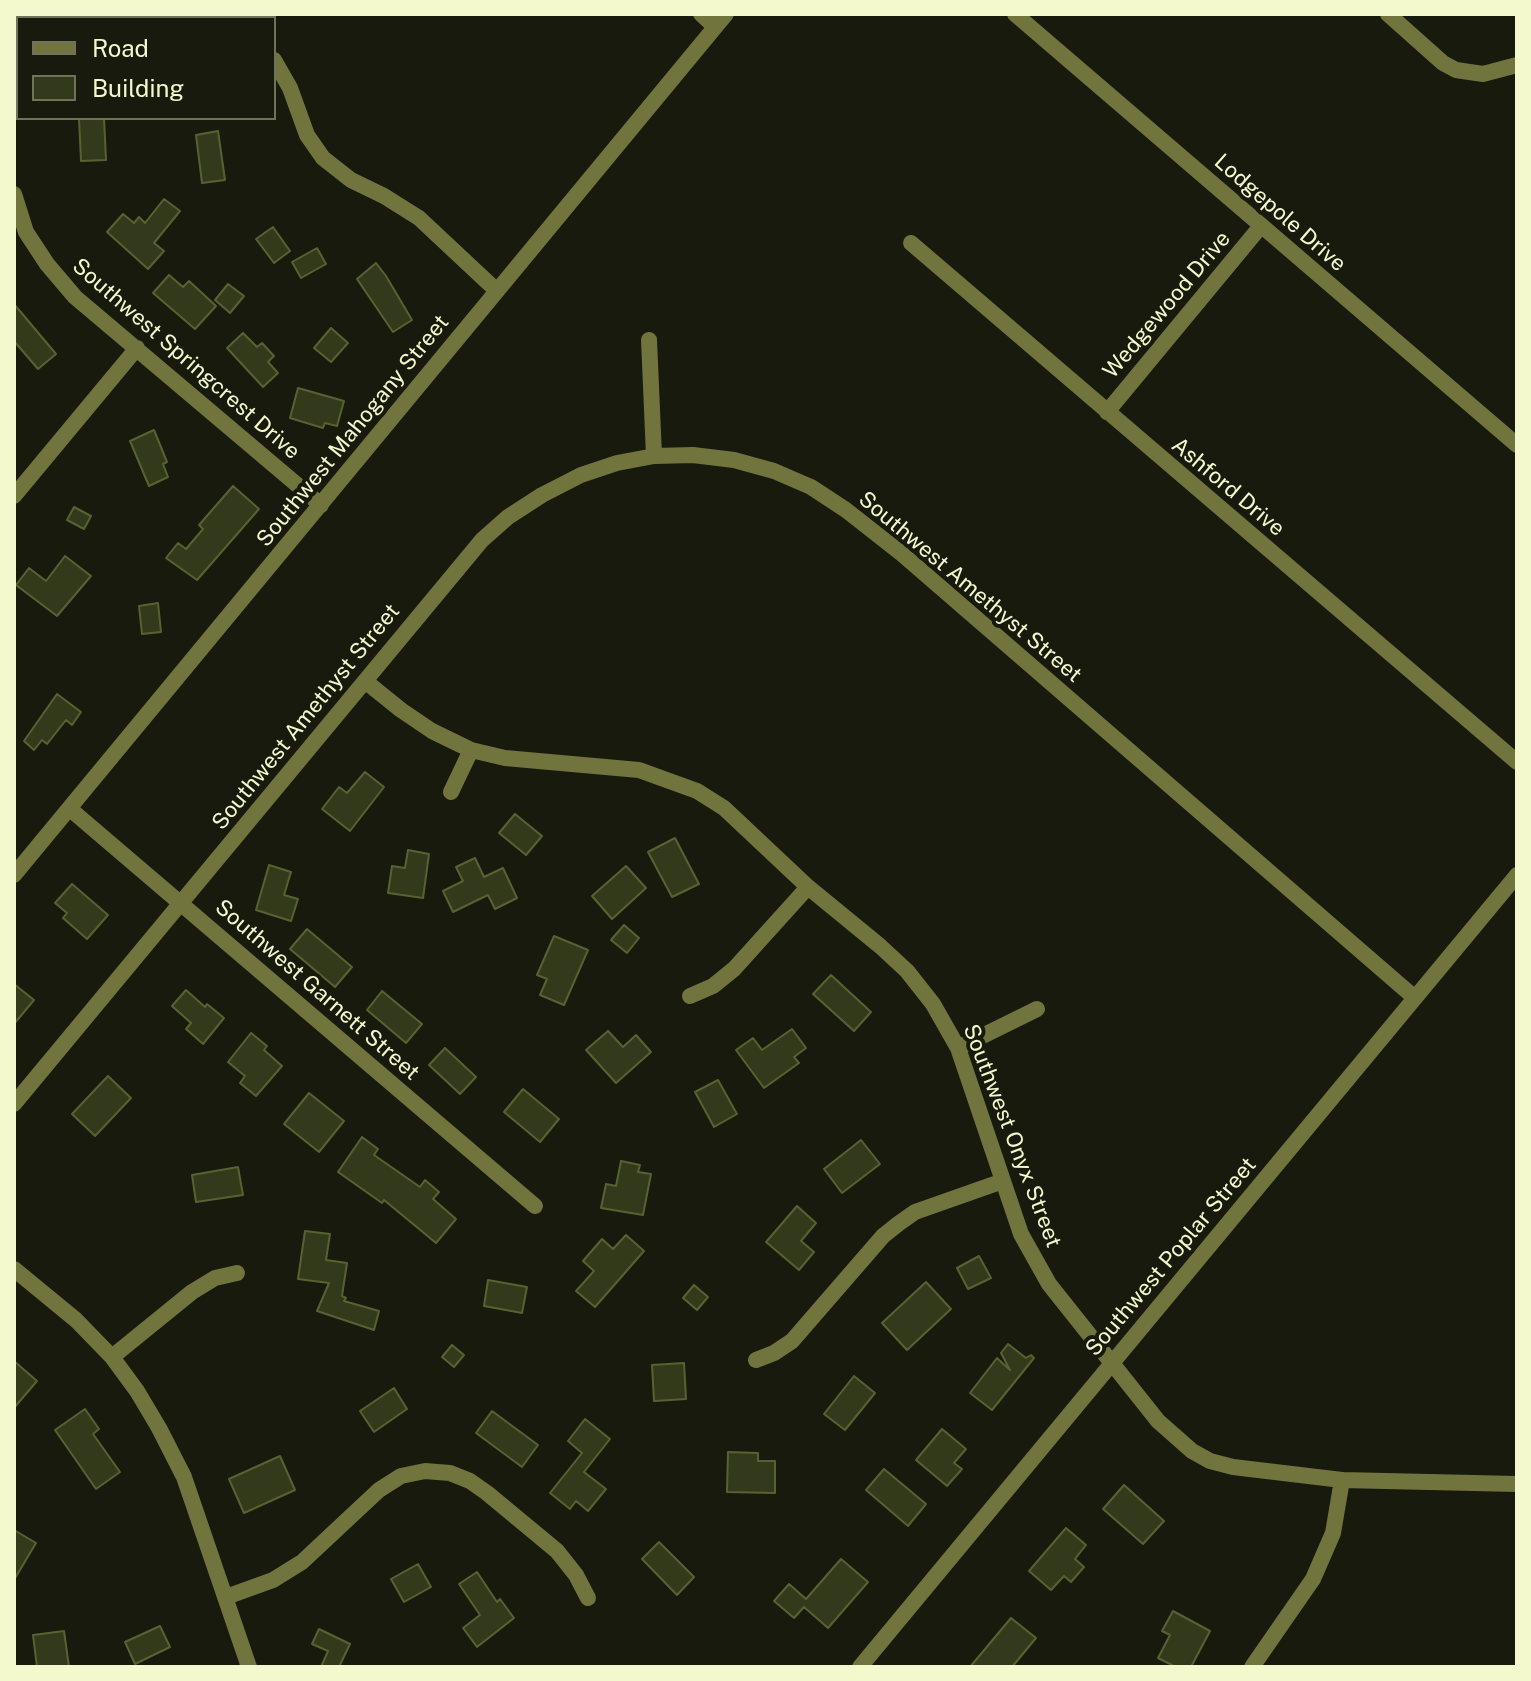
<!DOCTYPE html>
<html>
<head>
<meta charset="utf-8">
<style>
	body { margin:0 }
	#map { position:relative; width:1531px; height:1681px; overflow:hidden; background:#181a0d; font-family:"Public Sans",sans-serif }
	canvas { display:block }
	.frame { position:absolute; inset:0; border:16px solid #f4f9cd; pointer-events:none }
	.legend { position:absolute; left:16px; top:16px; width:260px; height:104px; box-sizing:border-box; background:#181a0d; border:2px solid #70735a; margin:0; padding:10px 14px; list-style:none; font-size:24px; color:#f4f9cd }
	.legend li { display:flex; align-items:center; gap:16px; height:40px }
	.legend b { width:40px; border:2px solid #70735a }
</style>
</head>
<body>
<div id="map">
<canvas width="1531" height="1681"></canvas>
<div class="frame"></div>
<ul class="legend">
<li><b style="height:10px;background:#72743e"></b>Road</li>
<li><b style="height:22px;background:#33391b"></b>Building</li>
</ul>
</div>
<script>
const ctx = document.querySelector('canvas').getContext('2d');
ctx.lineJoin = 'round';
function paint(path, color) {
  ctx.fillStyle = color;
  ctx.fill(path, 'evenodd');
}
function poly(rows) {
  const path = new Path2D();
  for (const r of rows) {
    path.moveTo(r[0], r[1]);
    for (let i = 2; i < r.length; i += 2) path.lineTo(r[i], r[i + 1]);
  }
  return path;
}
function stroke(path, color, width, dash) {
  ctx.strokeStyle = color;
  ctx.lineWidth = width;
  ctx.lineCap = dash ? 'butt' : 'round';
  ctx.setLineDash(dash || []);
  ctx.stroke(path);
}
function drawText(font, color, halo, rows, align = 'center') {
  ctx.font = font + ' "Public Sans",sans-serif';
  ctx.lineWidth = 8;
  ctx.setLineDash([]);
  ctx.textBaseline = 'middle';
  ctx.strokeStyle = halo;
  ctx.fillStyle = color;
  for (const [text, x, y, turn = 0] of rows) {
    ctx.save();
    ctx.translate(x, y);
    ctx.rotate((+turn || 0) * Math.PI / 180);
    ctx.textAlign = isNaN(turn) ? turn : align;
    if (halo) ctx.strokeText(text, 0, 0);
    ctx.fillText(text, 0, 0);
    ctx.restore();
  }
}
const building = poly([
	[79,118,104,118,106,160,81,161,79,118],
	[218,131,225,180,202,183,196,135,218,131],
	[164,199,180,211,154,243,164,251,148,269,107,232,123,214,134,223,139,217,145,223,164,199],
	[273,227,290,251,274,263,256,239,273,227],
	[317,248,326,264,301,278,292,262,317,248],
	[376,263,386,276,412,320,393,332,357,279,376,263],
	[169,275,183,287,189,281,216,306,195,329,153,293,169,275],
	[228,284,244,296,230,313,215,300,228,284],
	[14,304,56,354,38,369,14,341,14,304],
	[331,328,348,343,331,362,314,348,331,328],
	[243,333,257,347,262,343,274,356,268,362,278,373,263,387,227,348,243,333],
	[298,388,344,401,337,426,325,423,323,428,290,418,298,388],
	[154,430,167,462,163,464,168,477,149,486,130,441,154,430],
	[233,486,259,509,197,580,166,558,178,543,186,549,203,529,199,525,233,486],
	[74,507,91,516,84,529,67,520,74,507],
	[65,556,91,576,57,616,16,585,29,568,46,581,65,556],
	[158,603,161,632,142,634,139,606,158,603],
	[57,694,81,712,72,725,66,720,47,744,42,740,34,750,24,741,57,694],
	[365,772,384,787,350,831,322,809,339,787,347,793,365,772],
	[515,814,542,836,526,855,499,833,515,814],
	[675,838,699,884,672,897,648,852,675,838],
	[408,850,429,854,423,898,388,893,392,866,405,868,408,850],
	[475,858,484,877,503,868,517,898,495,909,488,895,453,912,443,891,463,881,456,867,475,858],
	[269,865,291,872,284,895,298,899,291,921,256,910,269,865],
	[626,866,646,888,612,919,592,896,626,866],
	[72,884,108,915,87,939,63,918,67,913,55,903,72,884],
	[624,925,639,938,627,953,611,940,624,925],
	[307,929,352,967,335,987,290,949,307,929],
	[554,936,588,950,564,1005,540,995,547,979,537,975,554,936],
	[831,975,871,1012,854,1031,813,994,831,975],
	[14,984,34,1000,14,1024,14,984],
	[186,990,205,1007,207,1004,224,1018,203,1044,186,1029,191,1023,172,1006,186,990],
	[382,991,422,1024,406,1043,367,1010,382,991],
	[792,1029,806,1048,794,1057,799,1063,764,1088,736,1050,753,1038,762,1050,792,1029],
	[608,1031,623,1047,636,1035,651,1052,616,1083,586,1050,608,1031],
	[251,1033,267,1046,264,1050,282,1066,256,1096,240,1083,245,1076,228,1062,251,1033],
	[445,1048,476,1077,460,1094,429,1065,445,1048],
	[108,1076,131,1098,95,1136,72,1114,108,1076],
	[718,1080,737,1114,714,1127,695,1092,718,1080],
	[523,1089,559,1119,540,1142,504,1112,523,1089],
	[309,1093,344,1121,319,1152,284,1124,309,1093],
	[362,1137,378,1149,374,1155,420,1187,425,1180,439,1192,433,1199,456,1219,436,1243,384,1200,382,1203,338,1172,362,1137],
	[861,1140,880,1164,842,1193,824,1169,861,1140],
	[621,1161,640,1165,638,1172,651,1174,643,1215,601,1208,606,1184,616,1186,621,1161],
	[238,1167,243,1195,196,1202,192,1175,238,1167],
	[797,1206,816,1223,801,1241,814,1252,799,1270,766,1242,797,1206],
	[305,1231,330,1234,326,1260,347,1263,342,1296,346,1298,344,1301,379,1311,374,1330,317,1311,329,1283,298,1279,305,1231],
	[626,1235,644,1251,595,1307,576,1291,594,1271,583,1261,602,1239,613,1249,626,1235],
	[979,1256,991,1278,968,1289,957,1268,979,1256],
	[488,1280,527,1287,522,1313,484,1306,488,1280],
	[926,1282,951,1309,907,1350,882,1323,926,1282],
	[694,1285,708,1297,697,1310,683,1298,694,1285],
	[1008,1344,1026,1358,1031,1355,1034,1358,992,1410,970,1393,997,1358,1010,1370,1001,1353,1008,1344],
	[452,1345,464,1355,454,1367,442,1357,452,1345],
	[14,1361,37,1381,14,1408,14,1361],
	[684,1363,686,1399,654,1401,652,1365,684,1363],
	[854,1376,875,1393,845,1430,824,1414,854,1376],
	[394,1388,407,1409,374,1432,360,1411,394,1388],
	[85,1409,99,1429,93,1434,120,1472,96,1489,55,1430,85,1409],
	[492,1411,538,1445,522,1467,476,1433,492,1411],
	[585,1419,610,1439,584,1472,606,1489,588,1511,576,1501,570,1509,550,1493,582,1453,568,1441,585,1419],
	[942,1429,966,1449,954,1463,962,1469,947,1486,916,1460,942,1429],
	[728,1452,758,1453,758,1461,775,1461,775,1493,727,1492,728,1452],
	[280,1456,295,1490,244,1513,229,1479,280,1456],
	[884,1469,926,1504,908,1526,866,1490,884,1469],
	[1124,1485,1164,1521,1143,1544,1103,1509,1124,1485],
	[1066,1528,1086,1545,1075,1559,1084,1567,1071,1582,1064,1576,1051,1590,1029,1571,1066,1528],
	[14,1530,36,1543,14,1580,14,1530],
	[659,1542,694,1577,677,1595,642,1559,659,1542],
	[841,1559,868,1582,828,1628,804,1607,794,1618,774,1601,789,1584,806,1599,841,1559],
	[418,1564,431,1587,404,1602,391,1579,418,1564],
	[477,1572,497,1602,500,1599,514,1618,477,1647,463,1628,480,1615,459,1584,477,1572],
	[1173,1611,1210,1631,1191,1667,1176,1667,1158,1658,1170,1635,1162,1631,1173,1611],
	[1011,1618,1036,1638,1012,1667,970,1667,1011,1618],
	[160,1626,170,1647,135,1664,125,1642,160,1626],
	[319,1629,350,1644,339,1667,321,1667,328,1651,312,1644,319,1629],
	[64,1631,69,1667,37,1667,33,1635,64,1631]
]);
paint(building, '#33391b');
stroke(building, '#586230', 2);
stroke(poly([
	[232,14,237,18],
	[701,14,715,27],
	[1388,14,1443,63,1456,70,1483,74,1517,65],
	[274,60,290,88,307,135,323,158,351,180,384,196,419,218,497,291],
	[14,194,26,232,47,264,75,297,321,505],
	[911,243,1517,762],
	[649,340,654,456],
	[1107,412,1261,226],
	[14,496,137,348],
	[365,681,401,710,432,731,471,750,505,758,639,770,697,791,724,808,808,887,880,946,907,971,933,1004,958,1048,1021,1234,1049,1284,1158,1421,1192,1451,1210,1461,1233,1467,1342,1480,1517,1484],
	[451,792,471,750],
	[70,809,535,1206],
	[14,875,726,14],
	[690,996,713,986,734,969,808,887],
	[958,1048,1037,1009],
	[14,1104,482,540,508,517,542,495,581,475,617,463,654,456,693,455,734,460,774,471,811,487,846,510,902,554,1415,998],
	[14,1269,76,1320,112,1357,137,1391,159,1428,184,1477,249,1667],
	[112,1357,192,1292,215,1278,237,1273],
	[756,1360,774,1353,792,1341,883,1236,898,1224,915,1212,1003,1181],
	[226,1597,273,1580,302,1562,379,1490,401,1476,425,1471,450,1473,470,1481,487,1493,557,1551,576,1575,588,1598],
	[860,1667,1517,875],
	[1252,1667,1313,1579,1333,1533,1342,1480]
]), '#72743e', 16);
stroke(poly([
	[1015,14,1517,445]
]), '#72743e', 16);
drawText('22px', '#f4f9cd', '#181a0d', [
	["Lodgepole Drive",1280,213,41],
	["Wedgewood Drive",1167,305,-50],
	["Southwest Springcrest Drive",186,359,41],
	["Southwest Mahogany Street",353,431,-51],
	["Ashford Drive",1228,487,40],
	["Southwest Amethyst Street",970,587,40],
	["Southwest Amethyst Street",306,717,-51],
	["Southwest Garnett Street",317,990,41],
	["Southwest Onyx Street",1012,1136,69],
	["Southwest Poplar Street",1171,1257,-50]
]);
</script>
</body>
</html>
